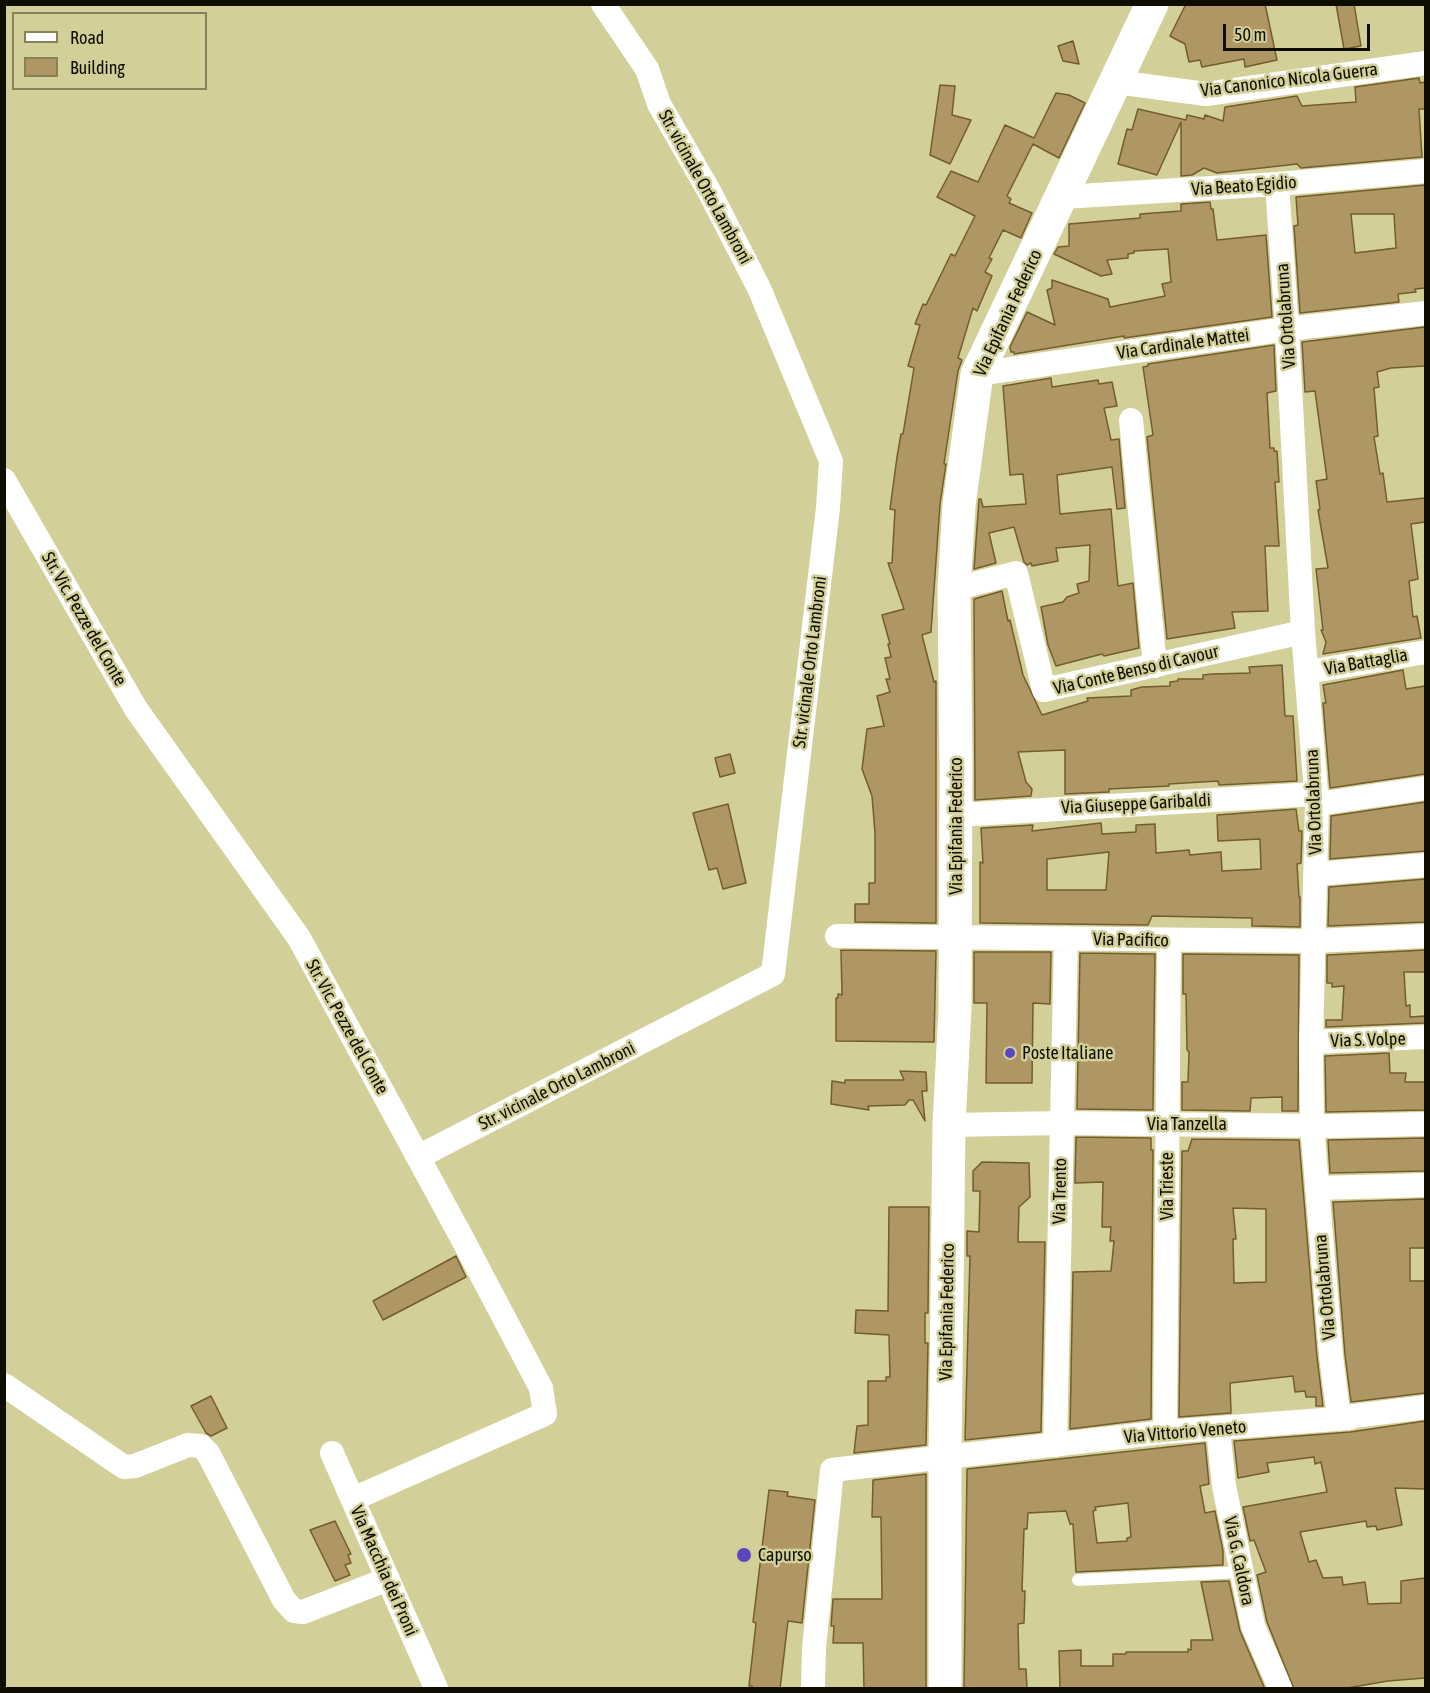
<!DOCTYPE html>
<html>
<head>
<meta charset="utf-8">
<style>
	body { margin:0 }
	#map { position:relative; width:1430px; height:1693px; overflow:hidden; background:#d2cf98; font-family:"Asap Condensed",sans-serif }
	canvas { display:block }
	.frame { position:absolute; inset:0; border:6px solid #0e0d00; pointer-events:none }
	.legend { position:absolute; left:12px; top:12px; width:195px; height:78px; box-sizing:border-box; background:#d2cf98; border:2px solid #84815b; margin:0; padding:8px 10px; list-style:none; font-size:18px; color:#0e0d00 }
	.legend li { display:flex; align-items:center; gap:12px; height:30px }
	.legend b { width:30px; border:2px solid #84815b }
	.scale { position:absolute; left:1223px; top:24px; width:147px; height:27px; box-sizing:border-box; border:3px solid #0e0d00; border-top:0; padding-left:8px; font-size:18px; line-height:21px; white-space:nowrap; color:#0e0d00; -webkit-text-stroke:4px #d2cf98; paint-order:stroke }
</style>
</head>
<body>
<div id="map">
<canvas width="1430" height="1693"></canvas>
<div class="frame"></div>
<ul class="legend">
<li><b style="height:8px;background:#fff"></b>Road</li>
<li><b style="height:16px;background:#ae9665"></b>Building</li>
</ul>
<div class="scale">50 m</div>
</div>
<script>
const ctx = document.querySelector('canvas').getContext('2d');
ctx.lineJoin = 'round';
function paint(path, color) {
  ctx.fillStyle = color;
  ctx.fill(path, 'evenodd');
}
function poly(rows) {
  const path = new Path2D();
  for (const r of rows) {
    path.moveTo(r[0], r[1]);
    for (let i = 2; i < r.length; i += 2) path.lineTo(r[i], r[i + 1]);
  }
  return path;
}
function stroke(path, color, width, dash) {
  ctx.strokeStyle = color;
  ctx.lineWidth = width;
  ctx.lineCap = dash ? 'butt' : 'round';
  ctx.setLineDash(dash || []);
  ctx.stroke(path);
}
function drawText(font, color, halo, rows, align = 'center') {
  ctx.font = font + ' "Asap Condensed",sans-serif';
  ctx.lineWidth = 5;
  ctx.setLineDash([]);
  ctx.textBaseline = 'middle';
  ctx.strokeStyle = halo;
  ctx.fillStyle = color;
  for (const [text, x, y, turn = 0] of rows) {
    ctx.save();
    ctx.translate(x, y);
    ctx.rotate((+turn || 0) * Math.PI / 180);
    ctx.textAlign = isNaN(turn) ? turn : align;
    if (halo) ctx.strokeText(text, 0, 0);
    ctx.fillText(text, 0, 0);
    ctx.restore();
  }
}
const building = poly([
	[1186,4,1265,4,1277,60,1245,67,1244,59,1202,67,1200,60,1189,62,1185,44,1170,36,1186,4],
	[1336,4,1354,4,1361,46,1344,49,1336,4],
	[1073,41,1079,64,1063,61,1058,46,1073,41],
	[1419,78,1420,83,1425,82,1425,109,1419,109,1422,157,1301,168,1297,164,1217,173,1204,168,1192,175,1181,176,1181,122,1157,175,1118,164,1127,129,1132,130,1138,109,1186,120,1187,115,1204,119,1205,115,1223,121,1225,107,1297,96,1302,106,1356,102,1355,87,1419,78],
	[940,85,955,86,952,115,971,120,950,164,930,155,940,85],
	[1056,93,1069,95,1085,103,1059,158,1033,144,1007,196,1011,199,1009,203,1032,213,1021,238,1003,230,989,258,992,259,985,272,992,276,977,311,973,308,958,358,962,360,958,371,944,464,946,464,940,504,931,632,922,635,934,682,936,681,936,923,855,922,855,904,869,904,869,883,875,883,875,833,872,796,862,769,867,729,884,726,877,696,890,692,886,679,890,679,885,658,891,657,888,644,890,644,882,615,904,609,888,563,892,563,895,510,890,509,897,457,901,434,903,434,914,368,908,366,920,325,915,324,923,304,926,305,951,254,955,256,975,216,937,197,951,171,978,182,1005,125,1034,138,1056,93],
	[1425,185,1425,288,1415,289,1416,292,1398,294,1399,302,1300,313,1294,226,1298,225,1296,197,1425,185],
	[1351,214,1394,214,1396,248,1355,253,1351,214],
	[1210,202,1211,209,1213,209,1217,240,1266,235,1272,317,1124,338,1124,336,1014,354,1014,352,1011,352,1010,347,1027,312,1055,325,1047,290,1052,288,1052,280,1108,299,1110,307,1165,296,1162,284,1171,282,1168,249,1134,251,1134,253,1128,254,1128,258,1107,260,1112,274,1101,276,1054,254,1058,247,1069,246,1069,224,1140,218,1140,214,1181,211,1181,204,1210,202],
	[1425,327,1425,366,1391,368,1377,372,1379,387,1374,388,1378,436,1374,437,1380,474,1383,473,1387,502,1425,498,1425,522,1411,524,1418,579,1409,581,1413,617,1417,616,1421,638,1323,654,1326,642,1321,630,1323,630,1316,569,1328,568,1318,510,1320,509,1316,481,1327,479,1315,391,1305,392,1302,342,1425,327],
	[1274,345,1276,391,1267,393,1270,448,1274,448,1274,451,1277,451,1279,482,1275,482,1279,546,1265,546,1268,611,1232,612,1235,628,1167,639,1147,437,1153,435,1143,367,1148,366,1148,364,1274,345],
	[1051,378,1052,387,1098,380,1099,384,1112,382,1117,406,1104,408,1111,440,1119,439,1125,508,1117,509,1112,467,1057,475,1060,514,1111,509,1118,586,1133,583,1139,648,1104,656,1102,654,1056,666,1048,645,1041,607,1063,602,1067,597,1079,593,1077,584,1089,581,1090,545,1056,548,1058,561,1032,566,1031,563,1027,565,1024,562,1014,527,989,533,996,563,974,569,979,499,981,499,983,507,1026,504,1023,474,1010,475,1003,386,1051,378],
	[1002,591,1008,621,1010,620,1023,675,1042,715,1088,701,1087,698,1131,696,1131,690,1142,687,1170,686,1170,682,1178,681,1178,679,1203,679,1203,675,1212,674,1250,673,1249,667,1282,665,1285,716,1293,716,1297,781,1219,785,1218,781,1169,784,1169,786,1109,789,1109,792,1065,794,1065,750,1018,752,1026,782,1032,789,1031,796,975,800,974,599,1002,591],
	[1403,670,1406,689,1425,686,1425,774,1330,788,1323,703,1326,703,1323,685,1403,670],
	[730,754,735,773,720,777,715,758,730,754],
	[1425,802,1425,851,1330,859,1331,816,1425,802],
	[728,804,746,883,723,889,717,868,709,870,693,813,728,804],
	[1296,809,1299,831,1302,831,1301,863,1297,864,1299,897,1300,897,1300,927,1252,926,1252,918,1152,916,1148,925,980,923,980,862,983,863,981,828,1033,825,1032,831,1101,823,1102,834,1136,832,1136,825,1155,824,1156,853,1189,850,1190,855,1221,852,1222,871,1261,869,1260,839,1218,841,1217,815,1296,809],
	[1109,852,1106,890,1047,890,1047,859,1109,852],
	[1425,879,1425,922,1328,926,1329,887,1425,879],
	[841,950,936,951,934,1042,836,1041,836,998,838,998,838,994,842,995,841,950],
	[1425,950,1425,972,1404,972,1406,1006,1410,1005,1410,1017,1425,1016,1425,1023,1326,1027,1326,1020,1342,1020,1344,986,1332,987,1332,983,1327,983,1327,955,1425,950],
	[974,952,1051,952,1050,1004,1033,1003,1032,1083,986,1083,987,1003,974,1003,974,952],
	[1080,953,1155,954,1153,1110,1077,1109,1080,953],
	[1183,954,1299,955,1298,1111,1282,1111,1282,1097,1251,1098,1250,1111,1182,1110,1182,1082,1188,1082,1189,1052,1187,1050,1186,994,1183,994,1183,954],
	[1389,1053,1390,1073,1406,1073,1405,1082,1425,1082,1425,1110,1326,1112,1325,1056,1389,1053],
	[900,1071,926,1072,927,1091,922,1091,925,1121,913,1100,909,1100,905,1105,868,1106,869,1110,831,1104,832,1081,845,1083,845,1080,904,1080,900,1071],
	[1076,1137,1151,1138,1151,1150,1153,1150,1151,1419,1070,1429,1073,1272,1111,1271,1114,1241,1110,1241,1111,1227,1102,1227,1103,1182,1075,1183,1076,1137],
	[1425,1138,1425,1171,1330,1173,1328,1140,1425,1138],
	[1192,1139,1299,1140,1317,1357,1323,1406,1316,1406,1316,1397,1306,1397,1305,1391,1295,1392,1293,1376,1230,1383,1231,1413,1179,1417,1182,1151,1188,1151,1192,1139],
	[1233,1208,1266,1209,1266,1282,1234,1283,1233,1239,1236,1239,1233,1208],
	[982,1162,1029,1163,1030,1197,1019,1207,1018,1242,1045,1242,1041,1432,965,1440,970,1256,967,1256,967,1231,979,1232,980,1191,973,1191,973,1171,982,1162],
	[1425,1199,1425,1248,1410,1248,1410,1281,1425,1281,1425,1393,1351,1402,1345,1355,1333,1202,1425,1199],
	[889,1207,929,1207,928,1313,925,1313,925,1343,928,1343,926,1445,854,1453,857,1426,868,1425,868,1381,886,1381,886,1377,890,1377,889,1335,855,1333,856,1310,888,1311,889,1207],
	[456,1256,466,1277,383,1320,373,1301,456,1256],
	[211,1396,227,1428,211,1436,206,1433,191,1406,211,1396],
	[1425,1421,1425,1489,1395,1488,1402,1525,1377,1530,1376,1526,1367,1527,1366,1521,1300,1532,1309,1562,1316,1560,1323,1578,1342,1577,1343,1585,1365,1582,1368,1604,1401,1603,1401,1581,1425,1578,1425,1678,1388,1681,1341,1689,1294,1689,1267,1622,1257,1575,1266,1572,1254,1540,1250,1541,1243,1507,1327,1492,1321,1462,1315,1464,1314,1457,1267,1463,1269,1472,1238,1478,1234,1441,1350,1432,1425,1421],
	[1205,1443,1209,1484,1200,1486,1205,1513,1215,1511,1223,1551,1223,1565,1076,1572,1073,1524,1070,1524,1066,1511,1028,1513,1027,1529,1024,1529,1022,1591,1025,1591,1024,1623,1018,1624,1019,1669,1026,1669,1027,1689,964,1689,967,1469,1205,1443],
	[1128,1503,1131,1537,1127,1538,1127,1541,1097,1543,1093,1511,1096,1510,1095,1507,1128,1503],
	[926,1474,926,1689,864,1689,863,1643,833,1643,834,1626,831,1626,833,1599,882,1599,881,1517,872,1517,873,1480,926,1474],
	[769,1490,788,1492,787,1496,815,1500,802,1623,788,1621,780,1689,752,1689,752,1686,749,1686,756,1623,753,1622,769,1490],
	[335,1521,351,1554,348,1555,351,1563,345,1565,350,1575,335,1581,310,1530,335,1521],
	[1229,1581,1240,1631,1265,1689,1060,1689,1059,1651,1081,1650,1081,1666,1113,1666,1113,1654,1126,1654,1126,1652,1188,1652,1188,1649,1191,1650,1191,1640,1213,1640,1201,1582,1229,1581]
]);
paint(building, '#ae9665');
stroke(building, '#735d2c', 1.5);
stroke(poly([
	[1078,1580,1241,1572]
]), '#fff', 12);
stroke(poly([
	[1116,82,1206,94,1426,63],
	[1277,184,1287,329,1303,632,1317,804,1311,1042,1312,1125,1331,1356,1339,1419],
	[1062,197,1277,184,1426,171],
	[977,374,1287,329,1426,313],
	[1131,420,1155,666],
	[4,480,136,709,299,938,462,1238,541,1388,545,1414,353,1499],
	[954,589,1016,573,1044,690,1303,632],
	[1307,672,1426,652],
	[1317,804,1426,788],
	[956,815,1316,794],
	[1316,874,1426,865],
	[837,936,1313,941,1426,936],
	[1311,1042,1426,1037],
	[949,1125,1061,1123,1331,1126,1426,1124],
	[418,1157,773,974,828,508,831,461,759,288,709,191,659,104,647,69,603,4],
	[1317,1188,1426,1185],
	[4,1385,124,1467,135,1466,188,1445,201,1446,208,1453,284,1600,294,1611,303,1612,388,1579],
	[1218,1429,1224,1486,1253,1626,1280,1688],
	[1165,1432,1169,941],
	[1055,1445,1066,938],
	[332,1453,436,1688],
	[813,1688,814,1648,832,1470,1165,1432,1349,1418,1354,1416,1426,1407]
]), '#fff', 24);
stroke(poly([
	[945,1688,945,1458,949,1125,955,1008,956,768,954,589,959,505,977,374,1152,4]
]), '#fff', 33);
for (const [x, y, r, color] of [
	[1010,1053,6,"#5a46be"],
	[744,1555,8,"#5a46be"]
]) {
  const dot = new Path2D();
  dot.arc(x, y, r, 0, 2 * Math.PI);
  ctx.fillStyle = color;
  ctx.fill(dot);
  stroke(dot, '#d2cf98', 2);
}
drawText('18px', '#0e0d00', '#d2cf98', [
	["Via Canonico Nicola Guerra",1289,80,-7],
	["Via Beato Egidio",1244,186,-4],
	["Str. vicinale Orto Lambroni",705,187,61],
	["Via Epifania Federico",1008,313,-65],
	["Via Ortolabruna",1286,316,-94],
	["Via Cardinale Mattei",1183,344,-8],
	["Str. Vic. Pezze del Conte",84,619,60],
	["Str. vicinale Orto Lambroni",810,662,-83],
	["Via Battaglia",1366,662,-10],
	["Via Conte Benso di Cavour",1136,670,-13],
	["Via Ortolabruna",1314,802,-92],
	["Via Giuseppe Garibaldi",1136,804,-3],
	["Via Epifania Federico",956,826,-90],
	["Via Pacifico",1131,940,1],
	["Str. Vic. Pezze del Conte",347,1027,61],
	["Via S. Volpe",1368,1040,-2],
	["Str. vicinale Orto Lambroni",557,1086,-27],
	["Via Tanzella",1187,1124],
	["Via Trieste",1167,1186,-90],
	["Via Trento",1060,1191,-89],
	["Via Ortolabruna",1325,1287,-95],
	["Via Epifania Federico",947,1312,-89],
	["Via Vittorio Veneto",1185,1432,-5],
	["Via G. Caldora",1239,1561,78],
	["Via Macchia dei Proni",384,1571,66]
]);
drawText('18px', '#0e0d00', '#d2cf98', [
	["Poste Italiane",1022,1053],
	["Capurso",758,1555]
], 'left');
</script>
</body>
</html>
